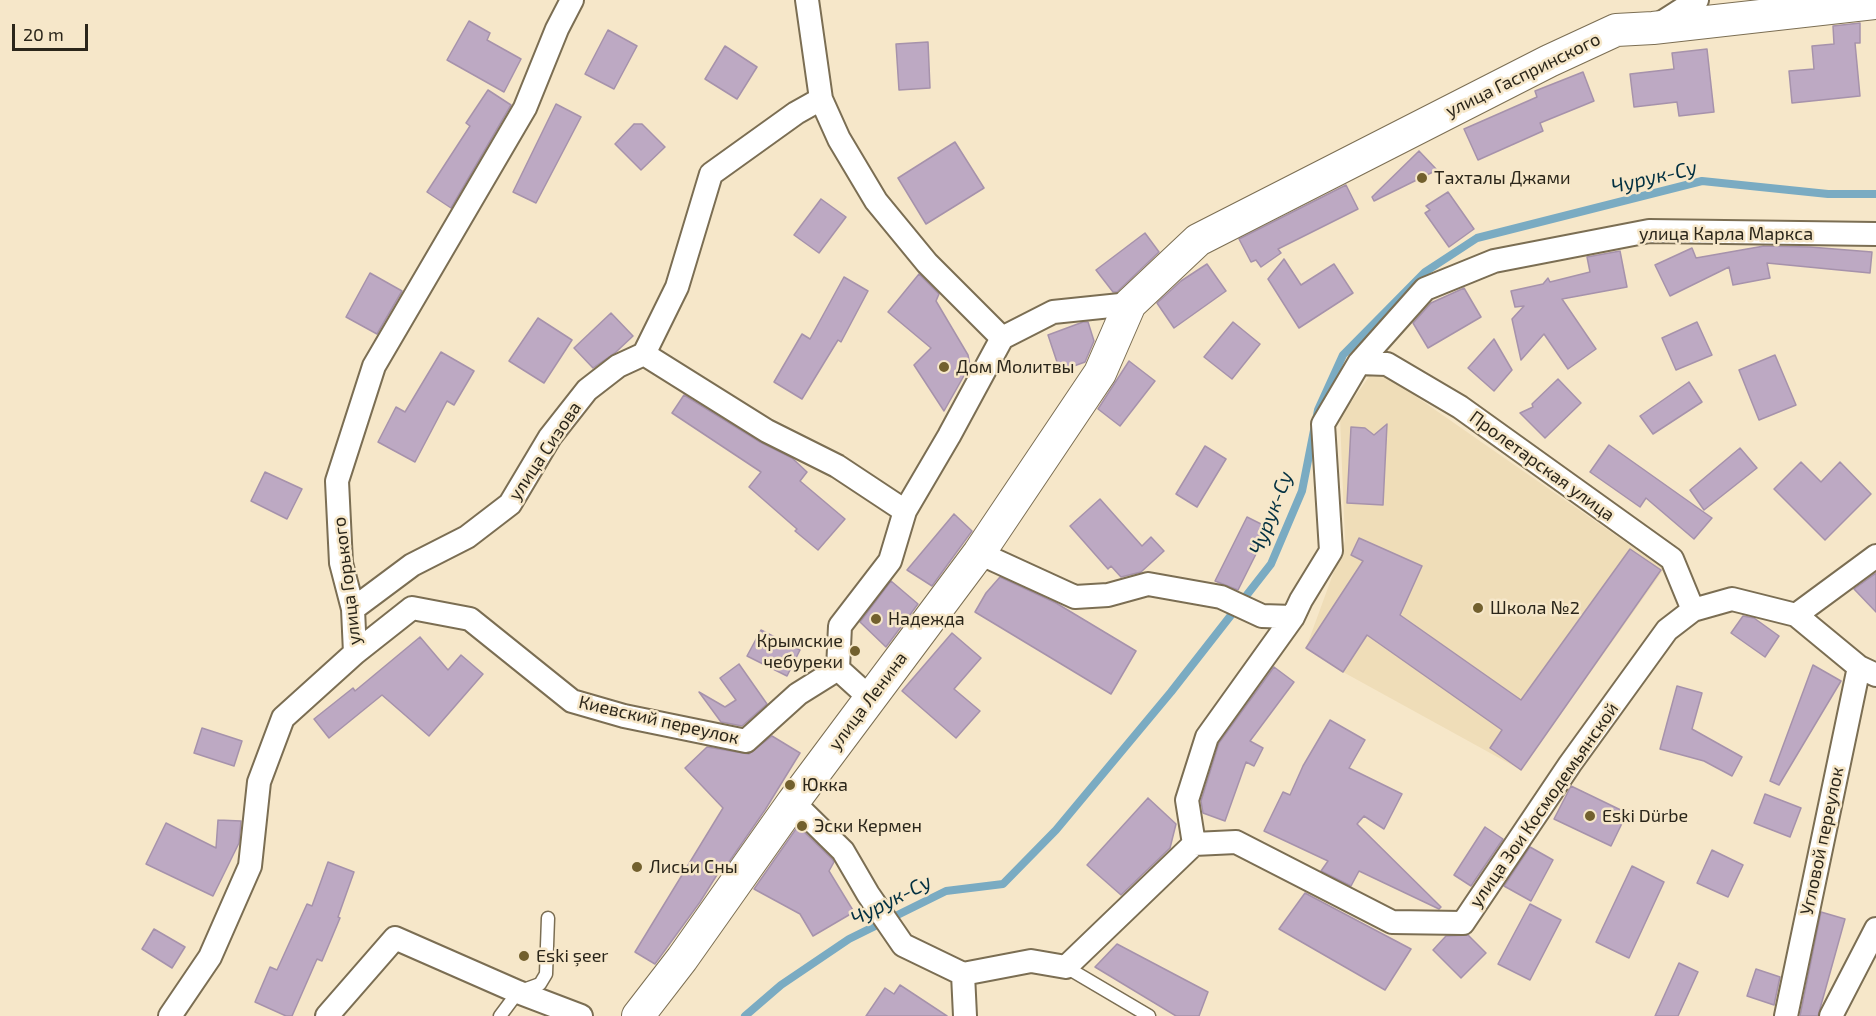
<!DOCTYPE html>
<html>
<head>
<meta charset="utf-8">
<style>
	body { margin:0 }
	#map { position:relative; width:1876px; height:1016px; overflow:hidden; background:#f6e7c9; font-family:"Exo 2",sans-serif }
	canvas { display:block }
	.scale { position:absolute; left:12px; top:24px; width:76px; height:27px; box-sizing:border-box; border:3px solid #2b261a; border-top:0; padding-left:8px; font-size:18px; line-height:21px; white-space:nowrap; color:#2b261a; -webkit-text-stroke:4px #f6e7c9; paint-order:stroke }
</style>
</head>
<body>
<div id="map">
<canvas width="1876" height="1016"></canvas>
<div class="scale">20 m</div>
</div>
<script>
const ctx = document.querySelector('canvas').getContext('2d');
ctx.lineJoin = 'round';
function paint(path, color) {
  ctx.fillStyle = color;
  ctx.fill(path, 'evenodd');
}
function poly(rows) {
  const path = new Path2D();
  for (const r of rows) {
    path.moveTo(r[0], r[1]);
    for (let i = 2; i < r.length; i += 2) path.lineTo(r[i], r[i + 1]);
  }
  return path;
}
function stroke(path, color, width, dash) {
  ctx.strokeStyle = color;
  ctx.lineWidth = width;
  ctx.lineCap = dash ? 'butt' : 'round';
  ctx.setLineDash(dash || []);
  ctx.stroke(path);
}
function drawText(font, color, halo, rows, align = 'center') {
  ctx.font = font + ' "Exo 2",sans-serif';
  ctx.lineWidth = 5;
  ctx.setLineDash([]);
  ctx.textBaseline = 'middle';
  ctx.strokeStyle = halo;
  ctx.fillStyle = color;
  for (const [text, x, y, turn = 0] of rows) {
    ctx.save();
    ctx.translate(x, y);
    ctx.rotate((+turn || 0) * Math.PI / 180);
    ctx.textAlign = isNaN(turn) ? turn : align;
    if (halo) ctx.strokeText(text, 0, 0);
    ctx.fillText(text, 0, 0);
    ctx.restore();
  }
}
paint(poly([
	[1375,368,1664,569,1521,770,1343,672,1306,648,1345,541,1340,418]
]), '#efddb8');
stroke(poly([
	[745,1016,781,985,849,939,946,891,1003,884,1056,830,1171,692,1271,564,1302,491,1318,410,1343,355,1425,272,1477,238,1702,181,1828,194,1876,194]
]), '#7aabc2', 8);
const building = poly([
	[469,21,490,33,487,40,521,59,504,92,447,60,469,21],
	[1860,23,1860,43,1855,43,1860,96,1792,103,1789,71,1814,69,1812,46,1834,44,1833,26,1860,23],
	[608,30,637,46,614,89,585,74,608,30],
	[928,42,930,88,899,90,896,44,928,42],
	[725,46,757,67,737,99,705,79,725,46],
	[1707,49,1714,112,1679,116,1677,102,1634,107,1630,74,1674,69,1672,53,1707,49],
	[1583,72,1594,101,1540,123,1543,131,1478,160,1464,129,1537,97,1535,91,1583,72],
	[488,90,511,105,451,208,427,192,470,126,466,123,488,90],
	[556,104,581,117,536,203,513,192,556,104],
	[634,124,642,124,665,147,641,170,615,144,634,124],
	[955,142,984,188,926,224,898,178,955,142],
	[1419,151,1437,170,1374,201,1372,197,1419,151],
	[1346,185,1358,209,1278,249,1281,253,1261,267,1256,260,1251,262,1239,239,1346,185],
	[1448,192,1474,229,1449,247,1425,213,1430,210,1426,206,1448,192],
	[821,199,846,217,819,253,794,235,821,199],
	[1145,233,1159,252,1117,292,1113,292,1096,270,1145,233],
	[1764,246,1810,247,1872,252,1870,273,1767,263,1770,278,1733,285,1729,267,1670,296,1655,265,1692,248,1696,258,1764,246],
	[1620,251,1627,287,1562,299,1596,349,1568,369,1544,334,1521,360,1512,319,1524,306,1515,307,1511,291,1543,284,1548,278,1550,282,1590,272,1587,257,1620,251],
	[1284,259,1301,285,1334,264,1353,293,1299,328,1268,279,1284,259],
	[1207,264,1226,291,1174,328,1157,303,1181,281,1207,264],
	[370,273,402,291,377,334,346,317,370,273],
	[919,274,939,294,936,301,968,355,970,365,944,411,914,365,931,348,888,312,919,274],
	[844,277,868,291,841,342,838,340,802,399,774,382,802,334,810,339,844,277],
	[1464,288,1481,317,1428,348,1413,323,1431,303,1464,288],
	[611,313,633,336,616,352,593,368,574,348,611,313],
	[538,318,572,340,544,383,509,361,538,318],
	[1083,322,1088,322,1094,341,1085,362,1060,371,1048,335,1083,322],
	[1233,322,1260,344,1232,379,1204,357,1233,322],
	[1697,322,1712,355,1676,370,1662,338,1697,322],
	[1494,339,1512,370,1494,391,1468,368,1494,339],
	[441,352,474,371,454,405,447,401,415,462,378,442,396,407,405,412,441,352],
	[1775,355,1796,405,1759,420,1739,370,1775,355],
	[1129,361,1155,381,1120,426,1098,409,1129,361],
	[1558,379,1581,403,1545,438,1520,413,1533,407,1532,404,1558,379],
	[1689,382,1702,402,1653,434,1640,416,1689,382],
	[684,395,760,442,792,458,807,472,800,481,845,519,818,550,795,531,797,529,749,487,761,472,672,413,684,395],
	[1387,424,1383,505,1347,503,1351,427,1365,428,1374,435,1387,424],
	[1609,445,1712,518,1694,539,1646,498,1640,507,1590,472,1609,445],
	[1205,446,1226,459,1197,507,1176,494,1205,446],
	[1740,448,1757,468,1704,510,1690,490,1740,448],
	[1801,462,1821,482,1840,462,1871,494,1825,540,1774,489,1801,462],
	[265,472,302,489,287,519,251,501,265,472],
	[1100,499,1142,546,1151,537,1164,551,1141,572,1121,577,1111,566,1108,569,1070,526,1100,499],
	[954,514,972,531,932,586,907,570,954,514],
	[1247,517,1269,528,1238,590,1215,581,1247,517],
	[1359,538,1422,566,1400,615,1521,700,1630,549,1661,570,1521,770,1490,748,1502,730,1367,635,1343,672,1306,648,1363,561,1351,555,1359,538],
	[1876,573,1876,612,1854,589,1876,573],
	[1000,577,1056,603,1136,651,1111,694,975,612,986,593,1000,577],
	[891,581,918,604,886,647,860,622,891,581],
	[1743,616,1754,618,1779,636,1765,657,1731,633,1743,616],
	[761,630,800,650,787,676,747,656,761,630],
	[952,633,981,658,954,689,980,711,956,738,902,691,952,633],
	[420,637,448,670,461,655,483,674,429,736,382,695,329,738,314,719,353,688,355,691,420,637],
	[739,664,767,704,742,726,721,722,699,692,725,707,736,700,720,678,739,664],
	[1813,665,1841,681,1779,785,1770,781,1813,665],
	[1274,667,1294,682,1250,741,1263,748,1254,766,1246,762,1225,821,1203,813,1201,801,1219,743,1274,667],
	[1677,686,1702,693,1692,729,1742,757,1732,776,1704,761,1660,749,1677,686],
	[1330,720,1365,740,1349,768,1402,794,1384,829,1364,816,1357,824,1441,907,1439,909,1359,871,1351,886,1321,871,1328,861,1264,831,1283,792,1290,795,1303,766,1330,720],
	[202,728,242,741,234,766,194,753,202,728],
	[772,736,800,753,765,810,722,872,720,870,700,902,655,964,635,952,723,808,685,768,707,747,749,754,772,736],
	[1571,786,1627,813,1611,846,1554,819,1571,786],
	[1765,794,1801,808,1790,837,1754,823,1765,794],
	[1148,798,1176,824,1170,848,1121,895,1087,865,1148,798],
	[218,820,241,821,239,843,213,896,146,864,166,823,216,848,218,820],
	[798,826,832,859,834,862,829,871,854,912,813,936,800,914,754,889,798,826],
	[1485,827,1503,839,1471,886,1454,875,1485,827],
	[1530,847,1553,860,1531,901,1504,886,1530,847],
	[1712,850,1743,865,1728,897,1697,883,1712,850],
	[328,862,354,872,338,917,340,918,322,961,317,959,292,1016,286,1016,255,1002,270,967,277,970,307,904,312,906,328,862],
	[1632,866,1664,882,1629,958,1596,942,1632,866],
	[1305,893,1411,949,1385,990,1279,929,1305,893],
	[1530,904,1561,920,1530,980,1498,964,1530,904],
	[1821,912,1845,919,1818,1016,1800,1016,1821,912],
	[154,929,185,947,172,968,142,949,154,929],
	[1468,935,1486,953,1461,978,1433,950,1446,936,1468,935],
	[1117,944,1208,992,1199,1016,1176,1016,1095,967,1117,944],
	[1679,963,1698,972,1678,1016,1655,1016,1679,963],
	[1756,969,1780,977,1774,1005,1747,996,1756,969],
	[900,985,947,1016,866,1016,885,988,894,994,900,985]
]);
paint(building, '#bda9c3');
stroke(building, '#a692ab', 1.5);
const lane = poly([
	[1066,967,1149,1016],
	[500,1016,518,992,540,984,546,974,548,918]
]);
const street = poly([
	[807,0,821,99,839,139,876,201,927,263,1002,338,1053,312,1130,304],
	[1658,25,1697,0],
	[644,354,767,431,837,466,905,511],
	[1359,363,1387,364,1460,407,1672,559,1693,610],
	[979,553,1075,597,1108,595,1148,584,1221,597,1262,616,1293,617],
	[353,609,412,565,467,537,510,504,550,437,587,390,618,366,644,354,677,287,711,174,796,113,821,99],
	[1796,615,1876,556],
	[355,653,412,608,470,619,572,701,624,716,746,741,798,694,838,669],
	[870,698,838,669,840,626,890,561,905,511,949,436,1002,338],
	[793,802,843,851,868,894,903,945,963,974],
	[1194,844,1187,800,1207,737,1293,617,1301,600,1331,551,1323,424,1359,363,1425,289,1494,261,1649,231,1876,234],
	[963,974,1031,961,1066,967,1194,844,1236,842,1392,922,1463,923,1570,764,1667,630,1693,610,1732,599,1796,615,1859,667,1876,675],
	[963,974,965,1016],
	[170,1016,210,957,250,866,259,782,283,718,355,653,353,609,341,563,337,481,374,366,525,108,557,29,572,0],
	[327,1016,395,938,518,992,581,1016],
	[1786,1016,1859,667],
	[1831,1016,1876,929]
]);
const secondary = poly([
	[638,1016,682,959,793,802,979,553,1100,373,1130,304,1198,240,1549,61,1616,30,1653,28,1876,3]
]);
stroke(lane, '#7b6e53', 15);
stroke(street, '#7b6e53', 26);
stroke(secondary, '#7b6e53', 34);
stroke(lane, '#fff', 12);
stroke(street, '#fff', 22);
stroke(secondary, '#fff', 32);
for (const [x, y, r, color] of [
	[1422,178,6,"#72602e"],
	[944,367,6,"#72602e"],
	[1478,608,6,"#72602e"],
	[876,619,6,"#72602e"],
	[855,651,6,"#72602e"],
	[790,785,6,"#72602e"],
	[1590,816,6,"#72602e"],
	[802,826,6,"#72602e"],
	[637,867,6,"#72602e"],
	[524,956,6,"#72602e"]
]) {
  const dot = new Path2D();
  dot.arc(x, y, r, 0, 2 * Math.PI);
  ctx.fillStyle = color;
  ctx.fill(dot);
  stroke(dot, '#f6e7c9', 2);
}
drawText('18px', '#2b261a', '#f6e7c9', [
	["улица Гаспринского",1523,75,-26],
	["улица Карла Маркса",1726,234],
	["улица Сизова",545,451,-56],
	["Пролетарская улица",1542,466,36],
	["улица Горького",347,581,-97],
	["улица Ленина",868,701,-53],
	["Киевский переулок",659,720,13],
	["улица Зои Космодемьянской",1544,805,-55],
	["Угловой переулок",1822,841,-78]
]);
drawText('18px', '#2b261a', '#f6e7c9', [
	["Тахталы Джами",1434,178],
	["Дом Молитвы",956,367],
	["Школа №2",1490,608],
	["Надежда",888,619],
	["Крымские",843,641,"right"],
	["чебуреки",843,662,"right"],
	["Юкка",802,785],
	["Eski Dürbe",1602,816],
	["Эски Кермен",814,826],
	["Лисьи Сны",649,867],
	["Eski şeer",536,956]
], 'left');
drawText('italic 20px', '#023041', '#f6e7c9', [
	["Чурук-Су",1654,177,-13],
	["Чурук-Су",1271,513,-69],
	["Чурук-Су",891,900,-27]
]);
</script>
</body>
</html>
